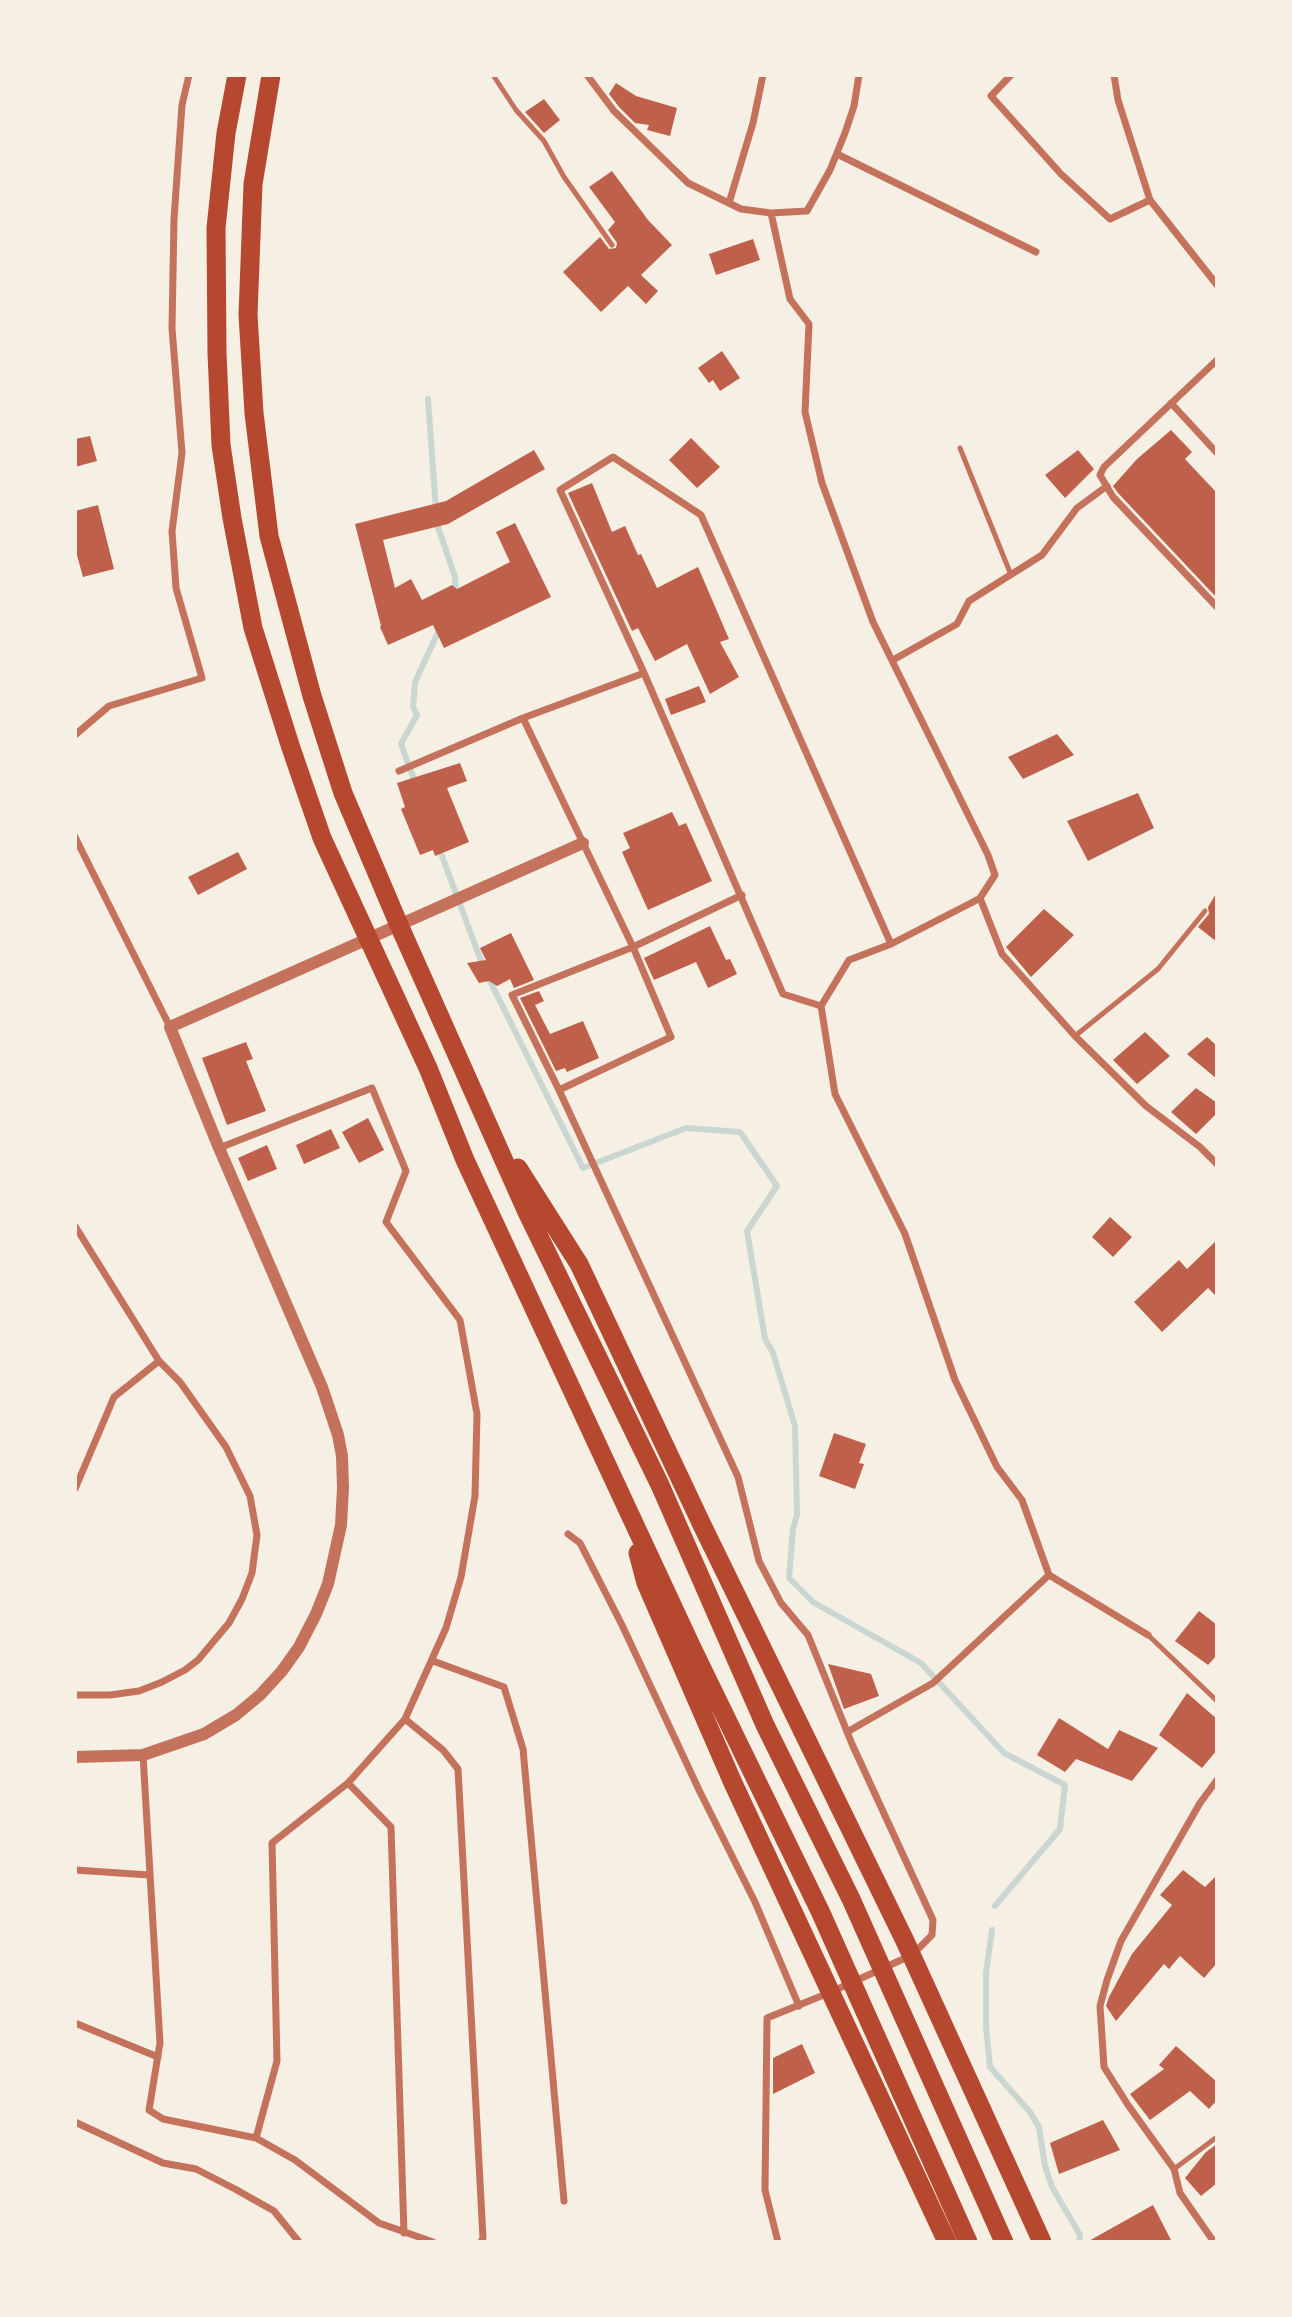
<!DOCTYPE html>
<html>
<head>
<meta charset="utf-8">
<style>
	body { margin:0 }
	#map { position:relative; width:1292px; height:2317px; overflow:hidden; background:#f6efe4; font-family:"IBM Plex Serif",serif }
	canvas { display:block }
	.frame { position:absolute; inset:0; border:77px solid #f6efe4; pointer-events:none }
</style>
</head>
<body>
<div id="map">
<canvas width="1292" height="2317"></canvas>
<div class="frame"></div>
</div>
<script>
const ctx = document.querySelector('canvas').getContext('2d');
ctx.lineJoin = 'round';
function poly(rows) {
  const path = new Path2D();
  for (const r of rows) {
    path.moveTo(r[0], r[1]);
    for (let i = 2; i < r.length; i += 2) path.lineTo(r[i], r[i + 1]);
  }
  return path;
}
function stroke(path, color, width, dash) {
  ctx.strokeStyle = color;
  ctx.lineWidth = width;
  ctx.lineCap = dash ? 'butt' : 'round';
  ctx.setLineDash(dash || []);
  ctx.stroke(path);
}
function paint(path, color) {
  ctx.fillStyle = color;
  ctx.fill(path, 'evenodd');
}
stroke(poly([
	[428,399,437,524,455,577,456,596],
	[416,785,401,744,417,715,413,707,415,682,440,628],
	[439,848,483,966],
	[487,975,583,1168,686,1128,740,1132,777,1186,747,1231,765,1339,773,1353,795,1426,797,1515,793,1529,789,1578,813,1602,921,1663,1004,1753,1065,1785,1060,1829,995,1906],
	[992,1930,986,1973,986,2027,990,2067,1030,2112,1039,2127,1045,2166,1052,2187,1080,2235,1079,2242]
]), '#c9d6d2', 6);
paint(poly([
	[616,83,636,96,677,108,670,136,647,130,649,125,635,123,619,107,609,94],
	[544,99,560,120,544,133,525,112],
	[612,171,648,220,672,245,641,275,658,291,646,304,628,286,601,312,563,272,600,237,609,249,616,248,617,243,608,230,615,222,589,187],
	[753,239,760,260,716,275,709,254],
	[722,351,740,378,720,391,713,380,709,383,698,368],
	[1171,430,1192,452,1185,459,1217,493,1217,598,1118,493,1113,486,1137,459],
	[90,436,97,461,75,467,75,439],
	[691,438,720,467,697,488,669,460],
	[534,450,545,469,448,524,383,540,395,588,411,579,422,600,452,585,457,589,510,562,496,532,515,523,551,597,444,648,433,625,388,645,380,627,381,626,355,524,446,501],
	[1078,450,1094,469,1065,498,1045,475],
	[592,483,612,532,625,526,638,555,641,554,657,588,698,567,729,639,720,642,739,677,710,694,687,644,655,661,638,628,632,631,568,493],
	[98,505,114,569,83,577,75,548,75,511],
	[699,686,706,702,671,715,665,699],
	[1057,734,1074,755,1023,779,1008,757],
	[460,763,467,781,447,788,469,842,435,856,433,850,420,855,401,809,405,807,397,783],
	[1138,793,1154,828,1088,861,1067,821],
	[672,812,679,826,686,823,712,881,648,910,622,852,630,848,623,833],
	[238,852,247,869,198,895,188,877],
	[1217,892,1217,942,1198,927,1209,914,1208,907],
	[1044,909,1074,935,1031,977,1006,947],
	[710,926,726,960,730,959,737,974,708,988,696,962,654,980,644,958],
	[511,933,534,980,514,988,510,979,497,986,489,981,479,983,467,963,486,960,480,948],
	[539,991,544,1001,535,1005,550,1034,583,1021,599,1058,567,1072,565,1068,556,1071,520,998],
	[1145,1032,1170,1056,1137,1084,1113,1060],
	[1207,1037,1217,1046,1217,1079,1187,1054],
	[246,1042,253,1059,246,1061,266,1111,227,1125,202,1058],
	[1196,1088,1217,1103,1217,1113,1196,1134,1171,1112],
	[368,1118,384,1150,359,1163,342,1132],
	[331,1129,340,1148,304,1164,296,1145],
	[267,1145,277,1169,248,1181,238,1158],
	[1110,1217,1132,1237,1113,1257,1092,1237],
	[1217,1240,1217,1297,1208,1288,1162,1332,1134,1302,1179,1260,1187,1269],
	[834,1433,866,1444,859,1463,864,1464,855,1489,819,1476],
	[1199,1611,1217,1625,1217,1655,1208,1665,1175,1641],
	[828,1664,871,1674,879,1696,844,1709],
	[1187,1693,1217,1719,1217,1750,1202,1768,1159,1735],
	[1059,1718,1108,1749,1119,1730,1158,1748,1132,1781,1076,1759,1065,1772,1037,1755],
	[1183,1870,1205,1887,1217,1875,1217,1963,1204,1978,1180,1956,1169,1969,1164,1964,1116,2021,1106,2006,1109,1997,1132,1954,1172,1905,1160,1895],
	[802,2044,815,2073,773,2094,773,2058],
	[1176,2046,1217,2082,1217,2100,1209,2109,1190,2091,1150,2120,1130,2094,1164,2069,1159,2065],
	[1103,2120,1120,2150,1059,2174,1050,2143],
	[1217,2144,1217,2183,1201,2196,1185,2178,1206,2152],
	[1153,2205,1172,2242,1087,2242]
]), '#bf614a');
stroke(poly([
	[493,75,516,110,544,141,564,177,612,245],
	[960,448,1011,575],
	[1075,1036,1158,969,1205,911],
	[1148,1635,1217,1701],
	[1174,2169,1217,2137]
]), '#c5725c', 5);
stroke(poly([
	[587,75,614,111,688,183,741,209,771,213,807,211,830,170,845,133,854,106,859,75],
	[1011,75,991,96,1061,174,1110,219,1150,200],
	[1114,75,1118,100,1150,200,1217,285],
	[837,154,1036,252],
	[729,203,753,123,763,75],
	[771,213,790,299,809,324,805,412,822,483,873,622,988,855,995,875,980,898,971,903,891,944,849,960,821,1006,835,1094,905,1234,955,1380,997,1467,1022,1500,1049,1575,1148,1635],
	[1217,360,1104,467,1100,475,1113,497,1217,607],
	[1171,403,1217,453],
	[893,660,957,624,969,601,1042,555,1077,508,1107,486],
	[523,718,633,947,671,1037,559,1090,512,995,633,947,742,895],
	[75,735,109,706,202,678,176,588,172,531,182,453,172,328,174,219,182,105,189,75],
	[399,771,523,718,644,673],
	[75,837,170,1027],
	[980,898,1002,954,1075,1036,1146,1106,1200,1147,1217,1164],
	[821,1006,783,994,644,673,560,490,613,457,701,515,891,944],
	[559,1090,738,1477,759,1561,781,1603,808,1635,852,1744,933,1920,932,1935,912,1955,831,1992,767,2018,765,2190,778,2242],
	[219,1148,372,1088,406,1171,386,1222,460,1320,477,1414,475,1496,461,1577,446,1628,405,1719,348,1783,272,1843,277,2061,256,2138],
	[75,1226,159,1361,180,1382,226,1447,250,1496,257,1535,252,1573,242,1599,229,1623,198,1660,185,1670,162,1682,139,1691,110,1695,75,1695],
	[75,1489,114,1397,159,1361],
	[568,1534,580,1543,622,1625,699,1790,755,1902,799,2006],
	[433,1661,504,1687,523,1749,564,2201],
	[405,1719,443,1750,458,1769,483,2238,481,2242],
	[847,1732,933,1683,1049,1575],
	[143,1755,160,2043,149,2110,163,2119,256,2138,295,2160,379,2223,433,2242],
	[348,1783,391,1827,404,2233],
	[75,1870,149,1875],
	[75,2023,158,2057],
	[75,2122,163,2163,196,2169,235,2189,274,2211,299,2242],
	[1214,2242,1180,2193,1174,2169,1128,2105,1104,2067,1100,2006,1107,1980,1121,1941,1200,1803,1217,1780]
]), '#c5725c', 7);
stroke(poly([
	[75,1757,143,1755,204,1734,236,1715,260,1695,282,1671,299,1647,316,1614,328,1584,341,1525,343,1488,342,1456,338,1435,322,1387,219,1148,170,1027,583,843]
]), '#c5725c', 12);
stroke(poly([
	[237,75,226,133,216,228,217,353,221,445,232,518,253,628,291,748,322,838,428,1068,465,1160,693,1650,820,1911,968,2242],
	[271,75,253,184,248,315,254,413,269,536,312,696,343,793,399,925,526,1210,660,1485,765,1725,851,1899,1004,2242],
	[518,1168,579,1264,703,1527,905,1941,1042,2242],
	[638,1553,646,1583,733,1783,947,2242]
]), '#b5482f', 19);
</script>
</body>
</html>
